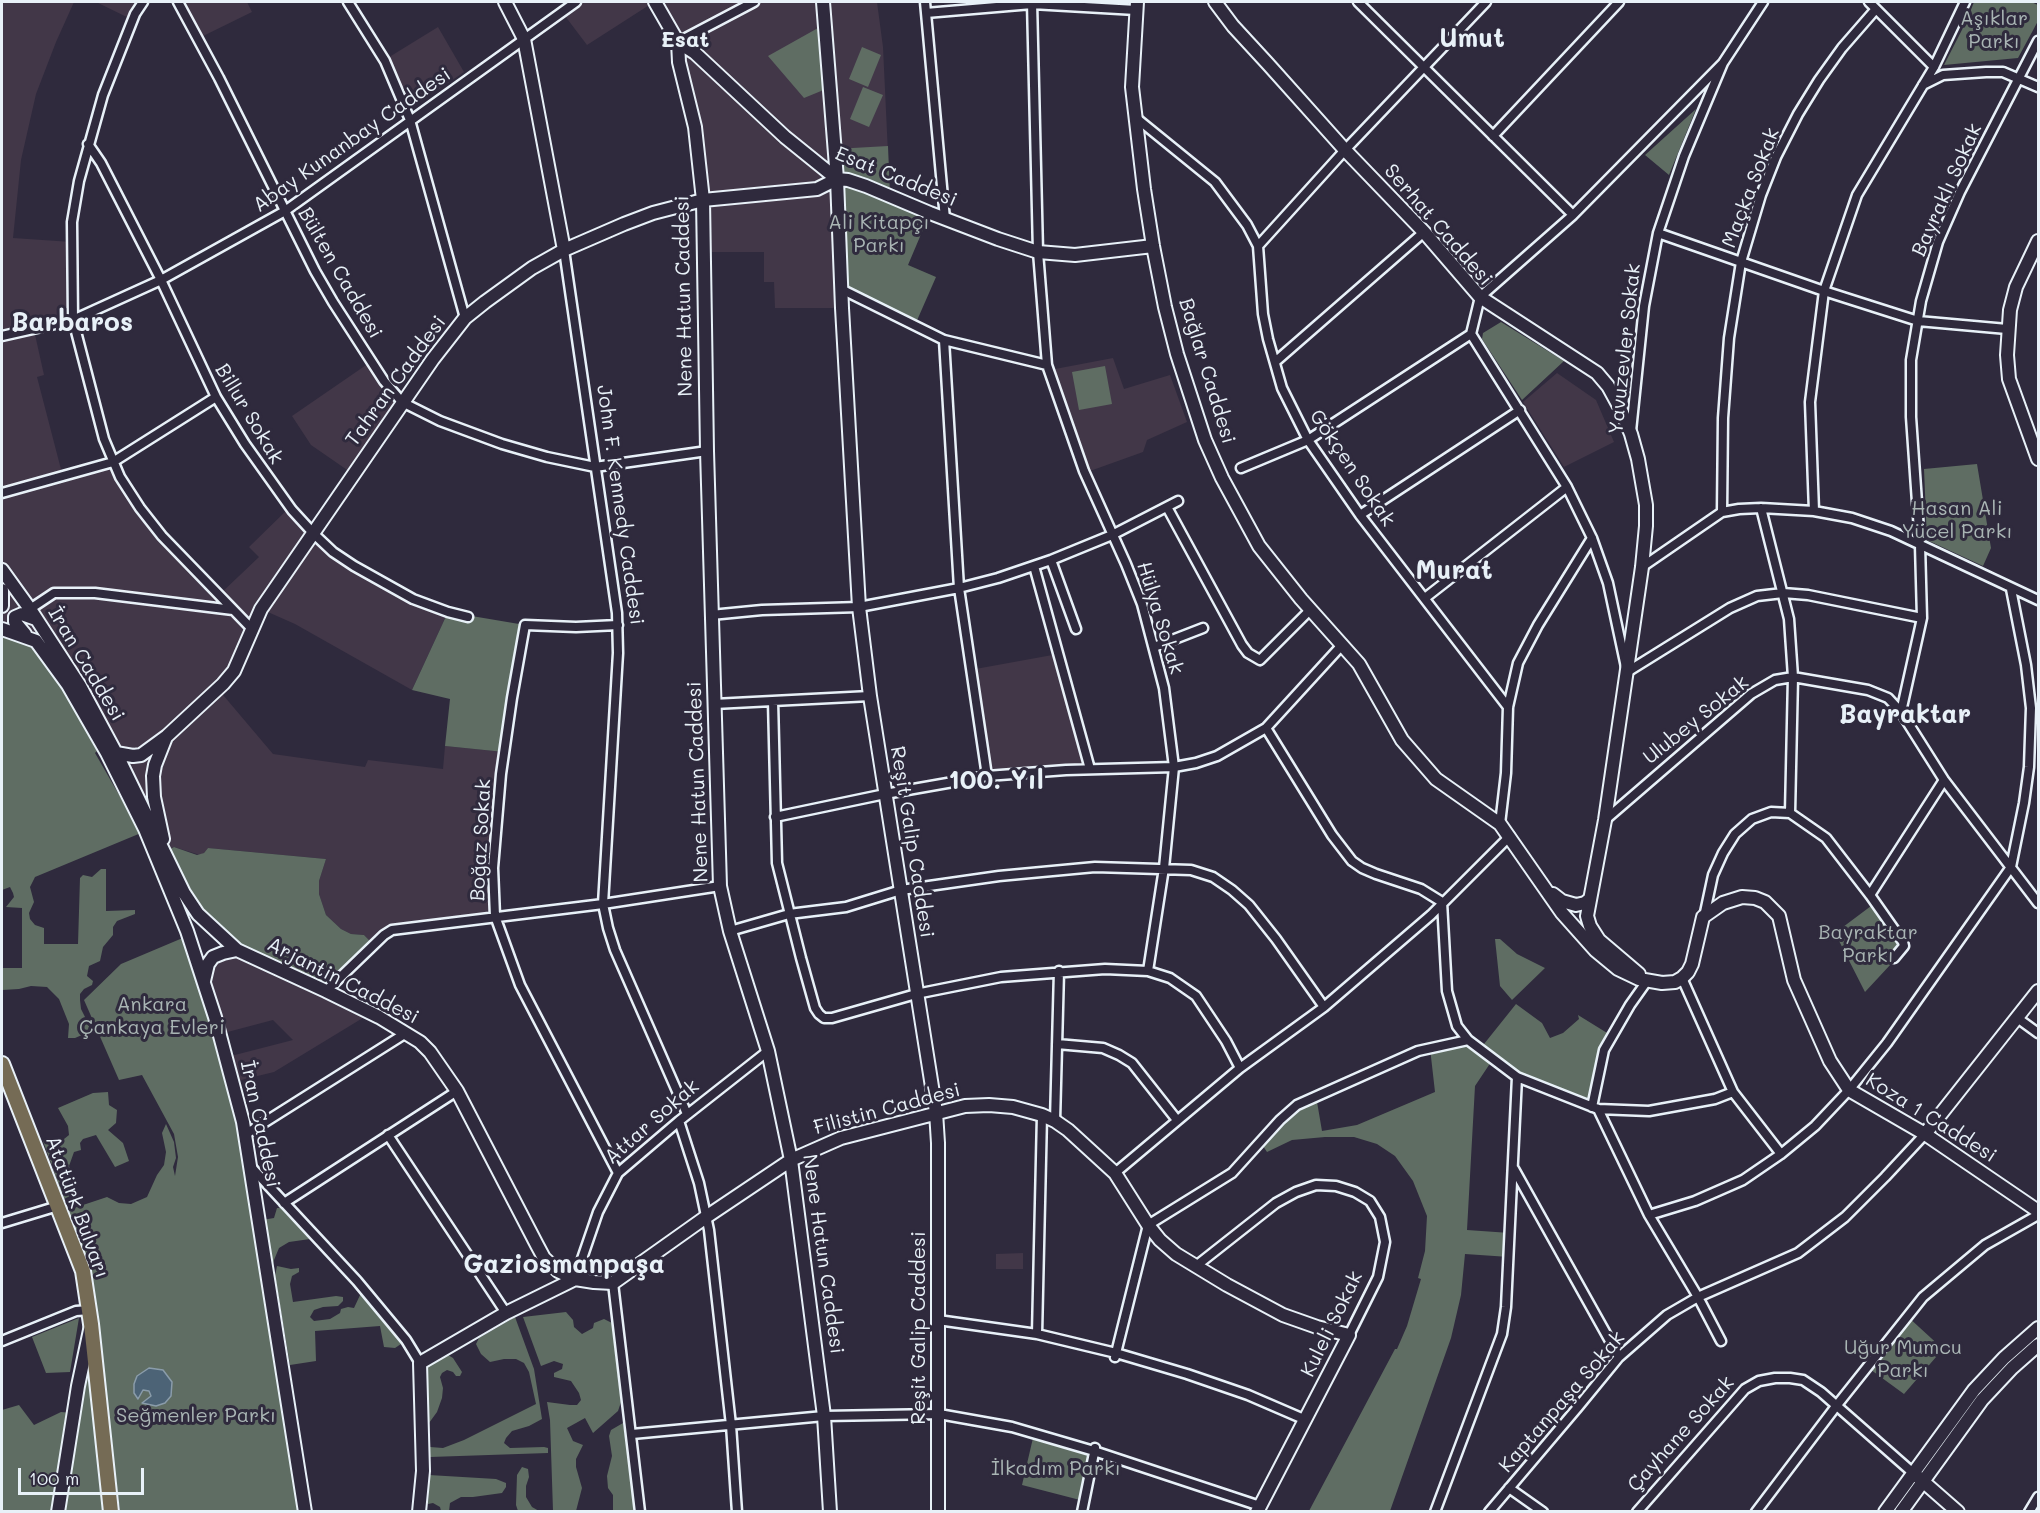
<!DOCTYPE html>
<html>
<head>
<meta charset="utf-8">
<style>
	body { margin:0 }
	#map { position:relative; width:2040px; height:1513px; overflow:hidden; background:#2f2a3d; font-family:Mali,sans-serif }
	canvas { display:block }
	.frame { position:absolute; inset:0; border:3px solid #e8f1f8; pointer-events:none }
	.scale { position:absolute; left:18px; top:1468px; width:126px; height:27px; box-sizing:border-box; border:3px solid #e8f1f8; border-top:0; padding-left:8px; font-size:18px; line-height:21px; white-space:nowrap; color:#e8f1f8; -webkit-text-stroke:4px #2f2a3d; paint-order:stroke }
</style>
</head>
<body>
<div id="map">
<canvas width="2040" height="1513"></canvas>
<div class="frame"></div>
<div class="scale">100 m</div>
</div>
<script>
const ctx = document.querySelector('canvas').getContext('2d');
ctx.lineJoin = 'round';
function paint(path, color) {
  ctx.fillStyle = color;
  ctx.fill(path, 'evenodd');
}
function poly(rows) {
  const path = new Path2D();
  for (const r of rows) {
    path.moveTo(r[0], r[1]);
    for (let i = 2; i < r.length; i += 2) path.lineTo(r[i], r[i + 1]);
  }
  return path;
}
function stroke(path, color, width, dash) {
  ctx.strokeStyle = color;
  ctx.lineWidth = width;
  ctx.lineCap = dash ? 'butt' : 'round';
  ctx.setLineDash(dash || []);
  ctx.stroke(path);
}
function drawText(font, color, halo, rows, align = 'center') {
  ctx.font = font + ' Mali,sans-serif';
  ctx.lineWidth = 6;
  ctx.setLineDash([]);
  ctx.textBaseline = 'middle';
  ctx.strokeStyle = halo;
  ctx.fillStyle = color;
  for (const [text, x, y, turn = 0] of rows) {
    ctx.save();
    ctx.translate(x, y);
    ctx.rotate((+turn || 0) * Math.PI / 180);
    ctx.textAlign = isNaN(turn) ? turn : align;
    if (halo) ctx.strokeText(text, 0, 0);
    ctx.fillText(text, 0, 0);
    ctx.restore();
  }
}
paint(poly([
	[2,2,74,2,56,42,36,94,21,160,13,238,72,242,73,320,34,330,44,375,37,377,63,477,113,462,140,508,219,595,259,557,249,547,290,507,354,566,448,612,412,690,295,624,261,609,218,689,273,754,365,767,368,760,443,769,445,746,504,752,501,774,495,916,406,927,374,945,364,935,351,934,341,929,326,915,319,894,319,881,326,859,208,848,204,853,200,855,174,847,165,852,145,829,36,641,2,629],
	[96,2,143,2,133,20],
	[178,2,247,2,252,12,199,38],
	[576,2,654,2,587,45,562,12],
	[655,2,877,2,883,47,890,196,842,308,775,308,774,282,764,282,764,252,704,252,703,200,678,42],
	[438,27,464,72,413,107,409,107,386,59],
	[1113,358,1124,389,1170,375,1187,422,1147,440,1143,452,1090,471,1055,369],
	[372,361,402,402,353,474,311,445,292,416],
	[1557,373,1596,400,1614,442,1564,467,1523,402],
	[1058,654,1090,769,987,776,970,670],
	[229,951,371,1013,274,1072,233,1082,227,1057,293,1040,273,1020,220,1034,206,969],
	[1023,1253,1023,1269,996,1269,996,1254]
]), '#423748');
paint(poly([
	[1974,2,2031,2,2038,5,2038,21,2018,58,1944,65,1967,20],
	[818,28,826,89,804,98,768,56],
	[862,47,881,55,868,87,849,79],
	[863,87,883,95,869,127,850,119],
	[1696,109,1669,175,1645,155],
	[888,146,890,196,930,213,908,265,936,277,915,325,841,289,835,149],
	[1501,322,1564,361,1522,400,1482,339,1483,333],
	[1105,366,1112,404,1079,410,1072,372],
	[1977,464,1991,548,1983,566,1927,540,1924,469],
	[448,612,525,625,504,752,445,746,450,699,412,690],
	[2,636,22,641,32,646,46,665,63,690,97,751,95,753,141,833,35,877,30,887,34,902,29,913,30,919,35,925,44,928,44,944,78,944,80,878,83,875,92,877,101,869,106,869,106,911,135,910,135,914,117,921,113,927,113,935,103,947,100,961,89,966,87,976,93,981,92,985,84,989,80,994,80,1000,81,1009,89,1025,89,1032,75,1038,68,1038,69,1024,59,999,47,987,31,986,19,989,2,990,2,968,22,968,22,908,6,907,14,897,13,893,10,887,2,890],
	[174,847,197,855,204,853,208,848,326,859,319,881,319,894,326,915,341,929,351,934,364,935,374,945,326,991,237,950,210,927,165,852],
	[1871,906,1900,946,1888,959,1891,964,1865,992,1835,933],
	[185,937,201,985,242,1133,287,1442,291,1445,296,1468,292,1471,295,1495,299,1498,302,1511,120,1511,97,1333,93,1288,89,1268,68,1210,107,1197,119,1203,131,1204,147,1197,157,1175,164,1165,166,1152,162,1133,166,1124,174,1142,176,1158,173,1167,175,1176,178,1157,174,1134,142,1075,119,1080,84,1000,121,964],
	[1495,939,1500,939,1517,954,1545,968,1512,1000,1500,986],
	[1516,1004,1542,1023,1550,1038,1563,1033,1579,1019,1578,1015,1612,1036,1592,1107,1517,1077,1493,1059,1475,1086,1467,1230,1510,1233,1509,1257,1465,1254,1461,1295,1451,1338,1390,1511,1309,1511,1395,1349,1397,1349,1407,1326,1421,1279,1418,1278,1425,1251,1427,1216,1413,1181,1395,1156,1377,1144,1354,1137,1325,1137,1292,1140,1267,1152,1261,1143,1280,1120,1316,1096,1322,1131,1357,1125,1435,1092,1430,1048,1468,1040,1480,1049],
	[108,1092,109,1105,117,1110,116,1123,108,1130,123,1143,129,1161,115,1167,96,1135,83,1139,80,1143,81,1150,74,1152,69,1166,76,1193,64,1199,43,1141,54,1147,69,1135,68,1126,58,1108,93,1093],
	[277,1208,283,1208,289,1217,317,1238,289,1242,279,1248,274,1260,269,1282,262,1220,274,1218],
	[277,1266,291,1269,299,1268,299,1272,292,1276,290,1284,293,1302,336,1296,343,1297,343,1301,338,1306,323,1307,314,1310,310,1317,314,1321,330,1319,340,1313,341,1309,348,1307,354,1308,361,1293,402,1340,401,1344,395,1348,384,1347,380,1326,315,1331,316,1361,290,1365,275,1276],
	[566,1312,573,1320,574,1327,582,1334,593,1328,594,1323,604,1319,612,1323,621,1402,618,1411,593,1433,585,1418,567,1428,573,1441,583,1445,576,1459,576,1467,582,1488,576,1511,553,1511,550,1420,547,1402,570,1405,577,1405,581,1400,579,1393,571,1381,554,1377,554,1373,562,1369,563,1364,554,1361,541,1366,523,1317],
	[1907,1316,1943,1349,1904,1394,1867,1367],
	[515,1317,534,1369,542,1419,529,1426,512,1431,506,1438,504,1443,510,1448,544,1447,548,1448,548,1453,430,1457,430,1447,443,1448,464,1440,536,1404,529,1372,524,1363,516,1359,504,1359,490,1362,481,1354,476,1344,479,1338],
	[79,1318,70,1372,46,1373,32,1337],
	[91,1324,111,1511,2,1512,2,1410,19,1405,34,1425,61,1412,73,1413],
	[448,1355,453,1358,462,1372,460,1376,456,1376,453,1372,447,1370,442,1373,440,1377,443,1388,442,1398,437,1412,429,1423,427,1367],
	[623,1423,627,1446,634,1511,613,1511,613,1495,608,1488,607,1476,612,1456,609,1436,611,1430],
	[1033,1438,1090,1454,1080,1500,1022,1485],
	[522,1467,528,1469,529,1477,526,1486,526,1497,532,1507,539,1511,518,1511,516,1505,517,1475],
	[429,1475,496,1479,506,1483,506,1487,502,1493,473,1497,461,1497,450,1503,449,1511,441,1511,440,1507,433,1503,428,1504]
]), '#5f6d63');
const water = poly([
	[149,1368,163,1370,172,1382,171,1396,165,1403,156,1406,142,1403,151,1396,149,1391,143,1390,138,1399,134,1393,134,1384,137,1376,149,1368]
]);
paint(water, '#4c6376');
stroke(water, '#8a9caa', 1.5);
const street = poly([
	[143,2,135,14,103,95,79,181,72,222,73,320,104,439,120,477,140,508,162,536,251,628],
	[178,2,219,78,315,271,333,302,384,381,402,402,440,421,502,444,547,457,595,467,707,451],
	[348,2,385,61,410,120,465,318],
	[925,2,945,219],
	[1032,2,1038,252,1047,365,1084,471,1126,564,1142,604,1164,688,1174,767,1164,868,1148,971],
	[1358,2,1573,215],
	[1869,2,1934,67],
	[926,13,1032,4,1136,10],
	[678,42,754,2],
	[1723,63,1573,215,1480,297,1471,334,1567,487,1592,538,1608,583,1627,672,1730,608,1757,596,1783,593,1808,595,1922,618],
	[1923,85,1943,75,1986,72,2003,72,2038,87],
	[1135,117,1215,182,1247,225,1258,246,1263,314,1268,339,1282,388,1308,440,1360,515,1508,707],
	[1493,136,1619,2],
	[88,144,101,163,161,280,216,397,245,444,292,510,314,534,333,552,354,566,413,599,448,612,468,617],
	[1658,233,1824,291,1918,321,2007,329],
	[1258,246,1345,150,1486,2],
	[564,250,617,613,618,653,603,904,608,928,615,950,687,1114],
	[841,289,944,340,1047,365],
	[2,336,73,320,161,280,285,211,576,2],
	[944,340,959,588,987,776],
	[1275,362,1424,232],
	[1631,431,1644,306,1658,233,1684,156,1723,63,1763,2],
	[1241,468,1308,440,1471,334],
	[2,493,113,462,216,397],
	[1167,507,1242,645,1248,653,1260,660,1310,610],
	[1761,508,1789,619,1793,677,1790,813],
	[1814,511,1810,402,1824,291,1857,195,1934,67,1965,2],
	[1722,512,1723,418,1729,338,1741,262,1761,195,1776,157,1798,114,1819,80,1842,48,1876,9],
	[1360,515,1520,410],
	[1051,560,1076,629],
	[1034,566,1090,769],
	[1642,567,1722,512,1739,509,1761,508,1814,511,1852,518,1891,531,2038,600],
	[1425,598,1567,487],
	[30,609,54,593,95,593,233,610],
	[711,615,762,610,859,607,959,588,998,578,1051,560,1112,535,1178,501],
	[618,625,576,627,525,625,512,698,501,774,493,868,495,916,520,985,618,1173],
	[1154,647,1203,628],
	[773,701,777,863,801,958,815,1008,819,1014,824,1018,832,1018,916,994,1001,977,1105,969,1148,971,1170,978,1196,996,1226,1041,1240,1068],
	[714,704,870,696],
	[1901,712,1922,618,1920,545,1911,417,1911,360,1921,301,1938,242,1960,192,2038,41],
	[1266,728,1332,835,1352,861,1362,868,1376,874,1421,889,1442,902],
	[775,817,885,794,987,776,1066,770,1174,767,1196,763,1217,756,1266,728,1342,645],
	[1605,820,1751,694,1775,680,1793,677,1868,690,1888,698,1901,712,1944,780,2038,903],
	[1500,824,1506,773,1508,707,1518,663,1538,625,1592,538],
	[1870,895,1944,780],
	[1442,902,1447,991,1457,1026,1468,1040,1517,1077,1598,1109,1649,1111,1715,1099,1733,1092],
	[1704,917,1713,875,1723,853,1735,834,1752,819,1771,812,1790,813,1826,838,1870,895,1903,942,1904,946,1894,958],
	[730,931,789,914,846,907,901,890,999,876,1095,867,1191,870,1213,877,1232,890,1249,905,1276,939,1324,1007],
	[1682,978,1733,1092,1781,1154],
	[326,991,384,935,392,930,603,904,720,886],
	[2016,1017,2038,1033],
	[1057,1044,1103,1048,1119,1055,1132,1063,1177,1120],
	[1592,1107,1604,1050,1630,1005,1647,981],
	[1598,1109,1649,1215,1698,1297,1721,1341],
	[679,1121,699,1183,709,1230,731,1425,737,1512],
	[1055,1121,1059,971],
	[246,1134,406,1033],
	[388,1135,506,1313],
	[252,1168,357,1281,406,1340,420,1363],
	[1514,1169,1619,1357],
	[1115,1173,1240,1068,1324,1007,1431,915,1510,836],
	[284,1203,457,1091],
	[1649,1215,1695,1201,1743,1180,1781,1154,1815,1126,1849,1090,1887,1043,2011,867,2024,803,2029,767,2031,708,2026,665,2011,589],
	[2,1223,58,1206],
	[1196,1266,1276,1203,1296,1192,1316,1185,1336,1186,1355,1192,1370,1201,1380,1217,1385,1242,1378,1277,1349,1335],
	[575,1279,598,1212,618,1173,679,1121,768,1051],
	[613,1283,640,1512],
	[938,1320,1037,1334,1116,1353,1187,1374,1248,1395,1306,1420],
	[1037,1334,1042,1115],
	[2,1341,76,1311,90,1310],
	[1115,1357,1148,1225,1232,1173,1280,1120,1297,1105,1418,1051,1468,1040],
	[632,1434,824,1416,939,1414,1012,1427,1094,1451,1260,1506],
	[1509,1488,1543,1512],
	[1082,1512,1095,1448],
	[1435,1512,1502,1334,1506,1307,1517,1077],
	[1489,1512,1578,1407,1619,1357,1667,1315,1698,1297,1798,1253,1845,1217,1885,1177,1925,1134],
	[1637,1512,1745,1389,1759,1381,1775,1378,1790,1378,1803,1380,1821,1392,1912,1472],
	[1756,1512,1837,1405,1923,1297,1985,1245,2038,1215],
	[2029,1512,2038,1497]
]);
const secondary = poly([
	[505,2,524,39,564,250],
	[655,2,678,42,695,53,785,137,837,179,848,180,866,186,930,213,998,239,1038,252,1075,255,1153,246],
	[823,2,837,179,842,308,859,607,870,696,936,1112,938,1143,938,1512],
	[1137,2,1132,87,1144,189,1153,246,1165,307,1177,354,1205,440,1222,478,1259,546,1301,599,1359,664,1402,740,1436,779,1500,824,1562,913,1595,950,1618,969,1639,979,1662,983,1675,982,1682,978,1688,972,1692,964,1703,917,1723,903,1742,897,1755,898,1765,902,1779,916,1794,980,1830,1061,1849,1090,1925,1134,2038,1211],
	[1215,2,1233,26,1268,64,1345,150,1424,232,1480,297,1597,373,1608,386,1620,408,1631,434,1638,459,1646,505,1646,526,1642,567,1605,820,1587,916,1590,926,1599,940,1639,974],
	[678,42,679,62,695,127,703,200,707,451,720,886,730,931,768,1051,791,1160,824,1416,830,1512],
	[2038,241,2016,287,2010,310,2007,355,2009,379,2038,459],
	[2,570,30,609,80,686,116,753,184,893,198,914,237,950,326,991,379,1017,420,1042,430,1052,457,1091,537,1245,544,1258,558,1271,575,1279,594,1282,613,1283,706,1217,791,1160,841,1138,965,1106,989,1105,1013,1107,1042,1115,1055,1121,1068,1130,1115,1173,1148,1225,1160,1240,1176,1254,1227,1285,1283,1315,1317,1327,1349,1335,1257,1512],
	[2,590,2,606],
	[2,629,36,641,68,685,107,753,145,829,187,931,215,1017,243,1122,305,1512],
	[25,634,15,622,15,617,22,614,36,619],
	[116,753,133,756,141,755,167,736,223,684,234,671,261,609,433,359,465,318,485,302,532,268,564,250,624,224,653,213,703,200,817,189,837,179],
	[163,839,154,797,153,776,155,765,166,737],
	[1553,894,1562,901,1576,905,1585,903,1590,899],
	[204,981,208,964,213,957,223,953,237,950],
	[1925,1134,2038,991],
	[1918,1477,1958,1512],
	[58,1512,78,1386,90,1330],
	[419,1512,423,1471,420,1363,506,1313,575,1279],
	[1885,1512,1974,1390,2004,1358,2038,1328],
	[1901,1512,1982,1400,2012,1368,2038,1345]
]);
const primary = poly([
	[2,1064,83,1271,91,1324,111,1512]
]);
stroke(street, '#e8f1f8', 13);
stroke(secondary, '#e8f1f8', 16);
stroke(primary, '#e8f1f8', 18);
stroke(street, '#2f2a3d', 8);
stroke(secondary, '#2f2a3d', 12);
stroke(primary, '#756b55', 14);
drawText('20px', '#aab6b5', '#2f2a3d', [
	["Aşıklar",1994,19],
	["Parkı",1994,42],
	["Ali Kitapçı",879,223],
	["Parkı",879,246],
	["Hasan Ali",1957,509],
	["Yücel Parkı",1957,532],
	["Bayraktar",1868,933],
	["Parkı",1868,956],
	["Ankara",152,1005],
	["Çankaya Evleri",152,1028],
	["Uğur Mumcu",1903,1348],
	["Parkı",1903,1371],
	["Seğmenler Parkı",196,1416],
	["İlkadım Parkı",1056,1469]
]);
drawText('20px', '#e8f1f8', '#2f2a3d', [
	["Abay Kunanbay Caddesi",352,140,-35],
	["Esat Caddesi",896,177,22],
	["Maçka Sokak",1751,188,-69],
	["Bayraklı Sokak",1947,190,-66],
	["Serhat Caddesi",1438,225,49],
	["Bülten Caddesi",340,273,60],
	["Nene Hatun Caddesi",684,296,-91],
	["Yavuzevler Sokak",1625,349,-84],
	["Bağlar Caddesi",1207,371,73],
	["Tahran Caddesi",396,381,-54],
	["Billur Sokak",249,414,59],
	["Gökçen Sokak",1352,468,56],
	["John F. Kennedy Caddesi",620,505,82],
	["Hülya Sokak",1160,618,73],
	["İran Caddesi",86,664,59],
	["Ulubey Sokak",1696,720,-39],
	["Nene Hatun Caddesi",698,782,-92],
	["Boğaz Sokak",481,840,-87],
	["Reşit Galip Caddesi",912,842,81],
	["Arjantin Caddesi",343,981,27],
	["Filistin Caddesi",887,1109,-15],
	["Koza 1 Caddesi",1931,1118,32],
	["Attar Sokak",652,1122,-41],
	["İran Caddesi",260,1124,78],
	["Atatürk Bulvarı",77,1207,70],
	["Nene Hatun Caddesi",823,1254,82],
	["Kuleli Sokak",1332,1324,-64],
	["Reşit Galip Caddesi",919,1328,-90],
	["Kaptanpaşa Sokak",1562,1402,-49],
	["Çayhane Sokak",1681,1434,-48]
]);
drawText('bold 22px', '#e8f1f8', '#2f2a3d', [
	["Esat",685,40]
]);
drawText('bold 26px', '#e8f1f8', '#2f2a3d', [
	["Umut",1472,39],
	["Barbaros",72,323],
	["Murat",1454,571],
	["Bayraktar",1905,715],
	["100. Yıl",996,781],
	["Gaziosmanpaşa",564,1265]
]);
</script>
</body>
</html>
